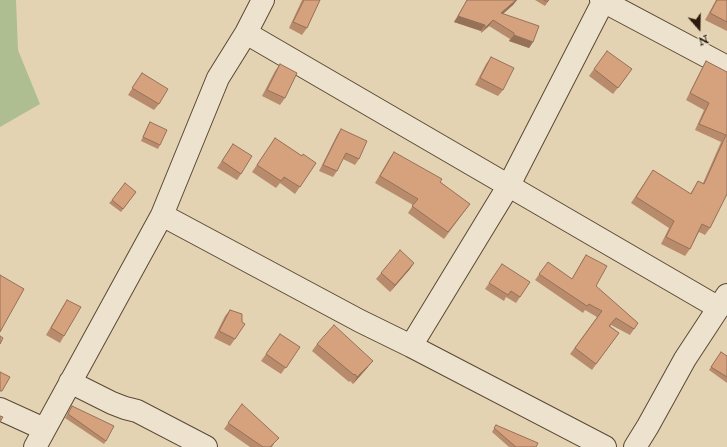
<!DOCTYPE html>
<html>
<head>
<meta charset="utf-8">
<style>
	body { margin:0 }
	#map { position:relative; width:727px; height:447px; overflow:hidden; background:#e4d3b3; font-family:"IM FELL Double Pica",serif }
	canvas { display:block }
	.north { position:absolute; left:679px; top:8px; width:40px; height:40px; -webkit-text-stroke:3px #ede2ce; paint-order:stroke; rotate:160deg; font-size:11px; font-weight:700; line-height:16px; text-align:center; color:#2b1b0a }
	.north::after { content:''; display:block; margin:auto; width:14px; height:18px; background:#2b1b0a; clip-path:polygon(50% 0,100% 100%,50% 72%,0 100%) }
</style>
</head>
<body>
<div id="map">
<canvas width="727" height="447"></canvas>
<div class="north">N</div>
</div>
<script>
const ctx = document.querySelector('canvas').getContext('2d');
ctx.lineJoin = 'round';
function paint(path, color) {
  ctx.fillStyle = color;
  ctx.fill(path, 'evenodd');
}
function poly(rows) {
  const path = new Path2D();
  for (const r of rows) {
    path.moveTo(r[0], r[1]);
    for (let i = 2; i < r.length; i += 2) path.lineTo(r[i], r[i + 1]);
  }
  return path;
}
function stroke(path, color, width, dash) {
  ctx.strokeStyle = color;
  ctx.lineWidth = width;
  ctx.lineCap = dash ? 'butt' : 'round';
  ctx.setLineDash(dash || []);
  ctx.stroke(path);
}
paint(poly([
	[0,0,16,0,18,50,40,104,0,127]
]), '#aebe91');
const minor = poly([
	[601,0,727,67],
	[246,33,719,308],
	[162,215,360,321,411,346,605,447],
	[411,346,509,185,604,0],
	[70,382,112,403,125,408,137,411,206,447],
	[0,409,44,429],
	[35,447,162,215,218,78,246,33,263,0],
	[635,447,648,426,685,359,727,295]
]);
stroke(minor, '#594934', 24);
stroke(minor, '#ede2ce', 22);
paint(poly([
	[302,0,320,0,307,28,302,35,289,28],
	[467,0,517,0,513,5,503,14,533,42,529,48,509,41,510,39,489,26,481,33,481,31,454,22],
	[535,0,549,0,545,6],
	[716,0,727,0,727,31,705,20],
	[491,57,503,90,498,96,475,85,486,64],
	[706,61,727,72,727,196,726,196,710,228,705,235,699,232,690,249,685,256,661,244,669,228,631,203,653,170,690,194,698,181,703,183,721,142,695,130,704,110,686,100,702,68],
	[280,64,285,98,280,105,262,96,275,71],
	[594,69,627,76,613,94,589,76],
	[142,73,159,104,154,110,128,95],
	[150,122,160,145,158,149,141,141,148,125],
	[341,129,359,159,355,165,343,159,337,171,333,177,319,171,337,135],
	[275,138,302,156,316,163,295,194,280,183,276,188,252,172],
	[233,144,241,174,237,180,217,168],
	[394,152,440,182,470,204,444,239,408,213,413,205,375,183,389,159],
	[136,192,121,212,109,203,112,200],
	[586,255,596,286,638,323,630,335,611,325,610,326,619,333,592,370,570,354,597,317,585,310,583,313,535,280,548,262,572,279,582,261],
	[414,263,410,269,390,292,376,279,381,273],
	[498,270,530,282,516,303,506,297,504,301,485,289],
	[67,300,64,336,60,343,46,335,63,306],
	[230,310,242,322,235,339,230,346,214,338,225,316],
	[280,334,300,347,281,374,261,361],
	[317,344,368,367,353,384,350,381,349,382,312,351],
	[721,352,727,356,727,383,709,370],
	[242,404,274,444,272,447,250,447,224,429],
	[72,406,106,441,104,444,65,418],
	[496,425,536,447,509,447,492,432]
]), '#b88b6c');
paint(poly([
	[516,0,517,0,513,5,497,19,501,13],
	[458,16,485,25,481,31,454,22],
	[493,20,489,26,481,33,485,28],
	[514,35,533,42,529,48,509,41],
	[414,263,410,269,390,292,395,285],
	[373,361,368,367,353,384,357,377]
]), '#967158');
const building = poly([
	[304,0,320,0,307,28,293,22,304,0],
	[467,0,516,0,501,13,539,26,533,42,514,35,514,33,493,20,485,28,485,25,458,16,467,0],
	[544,0,549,0,547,2,544,0],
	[717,0,727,0,727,22,710,13,717,0],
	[607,51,632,69,618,88,594,69,607,51],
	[491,57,514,68,503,90,480,78,491,57],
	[706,61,727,72,727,194,710,228,702,224,690,249,666,237,674,221,636,197,653,170,691,194,698,181,704,184,726,135,699,124,709,103,690,93,706,61],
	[280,64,297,73,285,98,267,90,280,64],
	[142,73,168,89,159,104,132,88,142,73],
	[150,122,167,130,160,145,143,137,150,122],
	[341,129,367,141,359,159,346,153,337,171,323,165,341,129],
	[275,138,302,156,303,154,316,163,300,187,284,177,281,181,257,165,275,138],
	[233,144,252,156,241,174,222,161,233,144],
	[394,152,442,179,440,182,470,204,448,232,412,206,418,199,380,176,394,152],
	[125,183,136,192,123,209,112,200,125,183],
	[400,250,414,263,395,285,381,273,400,250],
	[586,255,607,266,596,286,638,323,634,329,616,318,609,326,619,333,596,364,575,348,602,311,589,304,587,306,539,274,548,262,572,279,586,255],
	[502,264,530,282,520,297,511,291,508,295,489,283,502,264],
	[0,275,24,289,0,332,0,275],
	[67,300,81,307,64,336,51,328,67,300],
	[230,310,242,314,242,322,245,324,235,339,219,331,230,310],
	[334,325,373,361,357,377,355,374,354,375,317,344,334,325],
	[280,334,300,347,286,368,266,354,280,334],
	[0,336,3,338,0,344,0,336],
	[721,352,727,356,727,377,711,367,721,352],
	[0,372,10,377,2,391,0,391,0,372],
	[242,404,279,438,270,447,263,447,228,423,242,404],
	[72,406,114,426,106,441,68,414,72,406],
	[0,416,3,417,0,422,0,416],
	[496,425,538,443,536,447,516,447,494,428,496,425]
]);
paint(building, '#d6a27d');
stroke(building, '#967158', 1);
</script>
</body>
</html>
